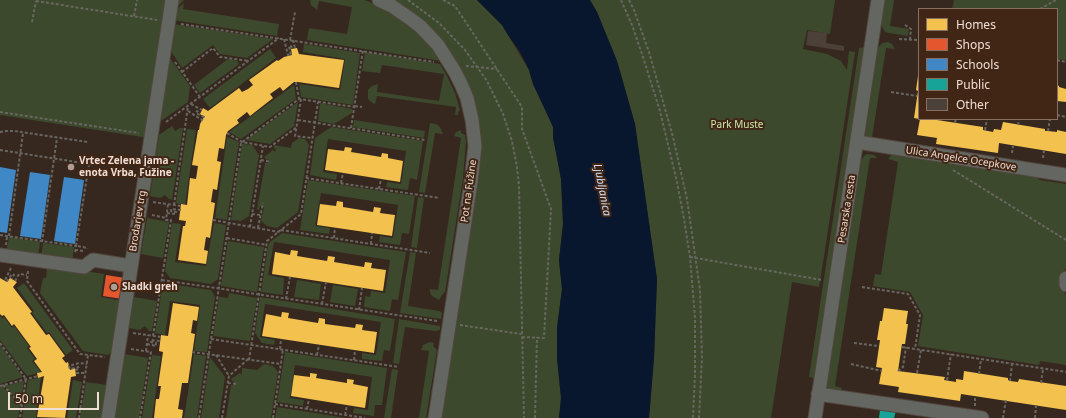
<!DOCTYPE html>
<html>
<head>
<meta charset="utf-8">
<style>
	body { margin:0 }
	#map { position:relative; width:1066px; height:418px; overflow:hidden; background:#37281f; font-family:"Noto Sans",sans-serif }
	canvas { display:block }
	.legend { position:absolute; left:918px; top:8px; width:140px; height:112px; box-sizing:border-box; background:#412615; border:1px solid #876f61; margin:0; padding:5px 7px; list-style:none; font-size:12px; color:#f0ddd3 }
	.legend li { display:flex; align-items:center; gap:8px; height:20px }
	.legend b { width:20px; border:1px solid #876f61 }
	.scale { position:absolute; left:8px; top:392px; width:91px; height:18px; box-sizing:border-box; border:2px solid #f0ddd3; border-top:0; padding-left:5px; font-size:12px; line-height:14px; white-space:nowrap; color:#f0ddd3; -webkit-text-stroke:3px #412615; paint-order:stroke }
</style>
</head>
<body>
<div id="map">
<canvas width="1066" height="418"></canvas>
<ul class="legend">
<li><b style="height:11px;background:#f2c14e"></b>Homes</li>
<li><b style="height:11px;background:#e4572e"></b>Shops</li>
<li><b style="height:11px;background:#3f88c5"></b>Schools</li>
<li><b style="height:11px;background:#17a398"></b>Public</li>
<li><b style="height:11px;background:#4c4138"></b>Other</li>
</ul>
<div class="scale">50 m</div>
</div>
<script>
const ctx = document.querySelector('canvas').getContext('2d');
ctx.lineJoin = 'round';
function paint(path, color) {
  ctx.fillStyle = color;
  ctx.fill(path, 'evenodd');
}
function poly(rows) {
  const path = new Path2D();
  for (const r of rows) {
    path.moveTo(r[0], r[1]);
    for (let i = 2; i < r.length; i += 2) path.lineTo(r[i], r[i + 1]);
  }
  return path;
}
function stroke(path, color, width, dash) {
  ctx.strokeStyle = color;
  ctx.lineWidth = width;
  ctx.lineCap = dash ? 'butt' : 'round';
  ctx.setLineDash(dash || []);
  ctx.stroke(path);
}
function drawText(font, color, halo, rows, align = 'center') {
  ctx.font = font + ' "Noto Sans",sans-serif';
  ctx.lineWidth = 4;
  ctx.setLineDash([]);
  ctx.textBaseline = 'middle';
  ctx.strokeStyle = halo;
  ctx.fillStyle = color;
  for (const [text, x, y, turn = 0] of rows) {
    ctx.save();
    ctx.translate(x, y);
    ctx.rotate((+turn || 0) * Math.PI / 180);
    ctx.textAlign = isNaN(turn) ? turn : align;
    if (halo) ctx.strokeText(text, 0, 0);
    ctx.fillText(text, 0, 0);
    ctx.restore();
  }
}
paint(poly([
	[0,0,184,0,175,9,175,11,184,3,183,9,279,24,277,36,173,20,173,24,273,39,247,58,220,54,213,45,182,68,169,48,169,57,190,86,188,102,161,121,158,118,155,139,0,115],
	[310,0,364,0,370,2,395,15,417,32,427,41,442,61,307,40,309,28,347,34,352,7,319,1,317,10,316,9,311,5],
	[391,0,477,0,502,25,529,70,533,84,547,113,553,127,553,137,561,179,563,224,559,260,562,289,557,328,557,358,561,398,559,418,441,418,477,182,465,79],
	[590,0,835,0,830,34,807,30,803,49,827,54,841,61,847,70,849,51,855,52,825,250,819,287,792,282,771,418,649,418,654,358,657,279,635,124,617,61,597,12],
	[885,0,894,0,890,26,909,29,908,36,889,33,885,32,883,29,881,23],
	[954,0,1066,0,1066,60,1057,59,1057,9,952,9],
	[888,42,892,44,895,49,886,48,872,138,865,137,877,49,882,43],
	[304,44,360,53,353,105,301,97,299,84,340,90,345,59,303,52],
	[865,47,814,378,809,377,859,48],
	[270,49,276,58,210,108,203,99],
	[365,52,440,64,447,76,455,93,460,110,458,112,458,115,455,115,456,107,377,96,375,104,371,102,368,99,368,90,372,86,378,84,377,92,439,101,444,74,382,65,380,73,362,71],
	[228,59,237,61,239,64,200,93,194,85],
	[294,85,296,99,241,139,229,132],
	[298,102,294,126,270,144,246,140],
	[320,103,352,109,352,113,334,124,318,121],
	[354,120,425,131,424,138,353,127],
	[430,123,436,124,440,127,443,134,435,133,425,193,419,192],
	[172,126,175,131,180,128,183,128,172,200,169,199,165,195,160,198,150,196,159,135],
	[331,127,423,141,417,180,410,178,408,190,386,187,387,182,401,184,406,151,328,139,323,172,337,174,336,180,310,175,315,138],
	[187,129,196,130,185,205,176,203],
	[461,130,461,133,465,135,466,141,463,178,445,292,441,296,440,299,439,300,432,296,430,293,430,289,438,290,461,138,454,136,456,132],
	[227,137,239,142,227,220,215,218],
	[299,138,305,139,309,145,298,212,277,228,267,226,261,221,264,207,260,206,259,210,257,209,265,163,268,163,269,159,267,160,264,157,273,150,275,152,276,149,274,148,274,145,291,148,292,143],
	[242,144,252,145,259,155,249,216,241,221,231,220],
	[867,154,874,155,877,158,870,158,835,386,842,388,839,392,829,390,826,385,861,161,864,156],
	[892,154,1031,173,1040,180,1066,184,1066,269,1062,274,1062,289,1066,295,1066,365,1040,361,1039,365,918,346,923,315,910,292,873,286,875,274,881,275,898,162,888,159],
	[308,180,415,196,409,234,402,233,400,245,379,242,380,236,393,238,398,205,321,193,315,226,330,228,329,234,300,230],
	[418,197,424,198,417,248,411,247],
	[147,218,169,222,163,258,141,254],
	[172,223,181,224,175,262,206,266,214,223,226,225,218,279,211,284,170,278,165,271],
	[282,233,406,252,398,300,392,299,390,311,364,307,365,296,370,297,371,291,385,293,390,260,274,242,268,275,284,278,283,295,261,292,268,246,270,242],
	[9,237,40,242,38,258,6,253],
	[228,241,264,247,257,292,221,286],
	[43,243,74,247,72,263,41,258],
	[410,252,416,253,408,306,439,311,442,313,441,319,400,313],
	[45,265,104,274,101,297,123,301,116,348,108,355,83,351,40,293,43,278,46,278,47,267],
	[297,280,321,284,319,300,294,297],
	[24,283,73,350,66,355,49,332,47,333,32,313,34,311,17,288],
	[169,284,211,290,215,297,207,352,194,351,200,305,170,301,165,335,155,333,162,289],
	[333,285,358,289,355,306,330,302],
	[229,293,257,298,250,341,213,336,219,297,228,298],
	[134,297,157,301,152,331,149,331,145,326,140,330,129,328],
	[260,297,395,319,390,351,384,350,382,361,362,359,362,353,376,355,381,322,265,304,260,337,275,340,274,345,262,343,255,333],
	[0,316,2,318,4,317,12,328,14,326,29,346,27,348,35,359,32,361,41,372,27,376,0,340],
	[399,319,440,326,440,330,435,331,405,327,399,364,393,363],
	[430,342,434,343,433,346,437,350,426,418,419,418,429,351,421,350,423,345],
	[0,345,23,377,0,384],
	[285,352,387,368,382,405,375,405,374,416,353,413,354,408,368,410,372,377,295,365,290,398,304,400,303,406,277,402],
	[125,354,148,358,139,418,115,418],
	[194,354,206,356,197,418,184,418],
	[152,355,161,356,152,418,142,418],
	[210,357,225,377,219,418,201,418],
	[264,364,273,366,278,372,271,418,226,418,231,385,234,385,234,381,233,382,231,379,240,373,242,375,242,368,257,370],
	[392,369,398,370,391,418,384,418],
	[41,377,36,418,22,418,28,380],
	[73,380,82,382,76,418,67,418],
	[24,381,21,403,5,386],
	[86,382,107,385,102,418,80,418],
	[0,387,3,387,20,405,18,418,0,418],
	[277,407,346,418,275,418]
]), '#3c492c');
paint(poly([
	[477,0,590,0,597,12,617,61,635,124,657,279,654,358,649,418,559,418,561,398,557,358,557,328,562,289,559,260,563,224,561,179,553,137,553,127,533,84,529,70,520,52,508,35,502,25]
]), '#08172e');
paint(poly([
	[297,48,299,54,344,60,339,88,298,82,294,82,283,91,280,87,270,94,273,98,250,116,247,112,237,120,239,123,228,131,226,135,224,149,219,148,217,161,221,162,217,190,213,189,211,202,215,203,210,238,206,237,204,250,208,251,206,264,178,260,183,226,185,226,186,221,179,220,181,204,187,205,190,178,196,179,198,166,192,165,198,130,199,130,200,124,204,117,200,114,203,108,208,111,239,88,242,92,248,89,253,85,249,80,277,60,278,61,284,57,292,55,291,49],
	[918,76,919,76,919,119,914,118,918,91,916,90],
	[1057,85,1059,86,1059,87,1066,89,1066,102,1057,101],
	[920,119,937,119,937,120,983,127,983,130,993,132,994,129,1001,130,1003,122,1045,129,1045,131,1048,131,1057,132,1057,130,1066,132,1066,154,999,143,998,153,936,144,937,138,917,135],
	[345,147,352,148,351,152,381,157,382,153,388,154,388,158,403,161,400,182,325,170,328,149,344,151],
	[337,201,343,202,343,207,373,212,374,207,381,208,380,213,395,215,392,236,317,225,320,204,336,206],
	[291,250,298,251,297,256,327,261,328,256,335,257,334,262,364,267,365,262,372,263,371,268,386,270,383,291,272,274,275,252,290,255],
	[0,278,7,282,10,278,17,282,13,287,32,312,30,313,46,335,49,334,65,356,62,358,66,363,68,362,70,370,75,368,76,376,71,377,65,418,37,417,44,376,38,378,37,373,42,372,34,361,37,359,29,348,31,347,14,324,12,326,4,315,2,316,0,314],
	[173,303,199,307,197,321,193,320,191,333,195,334,188,383,182,383,178,409,183,410,182,418,154,418,156,399,159,399,161,386,158,386,163,352,159,351,161,335,168,336],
	[884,308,908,311,906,324,908,324,905,344,902,344,898,371,945,377,944,380,956,382,956,379,963,380,964,371,1008,378,1008,380,1010,381,1018,382,1019,379,1066,386,1066,410,961,394,960,401,898,392,899,387,879,384,882,368,876,367,880,340,877,340,880,321,882,321],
	[282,312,289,313,288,318,318,323,319,318,325,319,325,324,355,328,356,324,363,325,362,330,377,332,374,353,262,336,266,314,281,317],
	[310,373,317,374,316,378,347,383,347,379,354,380,353,384,368,387,365,408,291,396,294,375,310,377]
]), '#f2c14e');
paint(poly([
	[106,275,125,278,122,299,103,296]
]), '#e4572e');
paint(poly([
	[0,167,16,170,7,233,0,232],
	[30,172,50,175,41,239,20,236],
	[64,177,84,180,75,244,54,241]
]), '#3f88c5');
paint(poly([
	[885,409,896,411,894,418,879,418,880,410,885,411]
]), '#17a398');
paint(poly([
	[808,31,827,33,826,43,844,46,844,51,806,45]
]), '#4c4138');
const minor = poly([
	[379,0,392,6,412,20,421,27,438,45,455,72,461,84,467,98,472,120,475,146,471,182,435,418],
	[857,142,1066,175],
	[0,255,84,267,93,260,131,266],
	[1066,278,1066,285],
	[818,394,982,418],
	[108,418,172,0],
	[815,418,878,0]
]);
stroke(minor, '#53463d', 15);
stroke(poly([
	[408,0,439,23,465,50,487,81,503,114,512,141,517,167,519,186,524,418],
	[443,0,455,6,522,107,522,129,551,209,544,338,522,337],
	[621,0,632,25,643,57,660,111,677,182,684,219,690,257,695,318,695,374,693,418],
	[629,0,634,10,649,52,673,137,687,199,700,290,702,357,699,418],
	[36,1,157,20],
	[1040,9,1056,0],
	[134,16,137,0],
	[32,22,36,1],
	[181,24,434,62],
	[905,25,911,29,910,39],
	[284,39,288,55,291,55,289,46,291,46,292,49],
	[899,39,919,40],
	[290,40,295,12],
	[293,40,295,48],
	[1057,60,1066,62],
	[175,62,200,97],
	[466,66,497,69],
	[182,72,213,48,220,57,249,61],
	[296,82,299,99],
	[891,92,917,96],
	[301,99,295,136,312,138],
	[191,104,202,110],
	[355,106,362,107],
	[188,111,202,120,204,117,196,113,197,111,200,113],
	[0,112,139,133],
	[1057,115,1066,117],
	[298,120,425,140],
	[166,122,279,38],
	[955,123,956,119],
	[1018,125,1019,119],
	[351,128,363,50],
	[985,130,987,119],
	[1048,131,1050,119],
	[0,132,6,131,14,131,88,142],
	[227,133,242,142,270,147,297,127],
	[0,150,89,164,76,246],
	[1012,153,1013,146],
	[1043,158,1044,150],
	[261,160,271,162],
	[953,170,1066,240],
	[306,178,439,198],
	[341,183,343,173],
	[379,189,381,179],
	[153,202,181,206],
	[174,205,188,106],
	[167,213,176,214,176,212,171,211,171,209,181,210],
	[252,214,260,215],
	[152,215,166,218],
	[213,220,279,232],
	[250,227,263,146],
	[258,228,263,203],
	[281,230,430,253],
	[0,235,76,246,75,253],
	[9,236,23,133],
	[227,238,267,245],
	[334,238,335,228],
	[42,242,57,138],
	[371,244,372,233],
	[6,245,7,236],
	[78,246,87,248,87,249],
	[75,250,84,251],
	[690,257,822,280],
	[11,268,5,280,7,281,12,274,14,275,12,279],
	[28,271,27,281,80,354,105,357],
	[162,280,437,321],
	[15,281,19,274,27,275],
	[862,287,908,294,920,315,915,349],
	[286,299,290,277],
	[322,304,326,282],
	[359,310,362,288],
	[460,325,521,334],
	[133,333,161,337],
	[153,336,171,220,166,220,168,204],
	[211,339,399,367],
	[0,343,26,379,20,418],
	[854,343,879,346],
	[147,344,156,346,156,343,151,342,151,340,160,341],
	[902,347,1066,372],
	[131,349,151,352,140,418],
	[280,349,281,339],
	[146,351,148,335],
	[192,352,281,364],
	[216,355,229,376],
	[317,355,319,345],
	[249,360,267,241,301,214,318,102],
	[354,360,355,350],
	[851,364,882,371],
	[75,370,79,369,78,367,70,369,69,366,79,363,87,364],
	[898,371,903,367,906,347],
	[76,373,86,373],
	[917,373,921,350],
	[979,374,981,359],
	[947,380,951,354],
	[1010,381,1012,364],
	[228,383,237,384],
	[1041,383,1043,369],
	[3,385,22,406],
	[0,386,38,376],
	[275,404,365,418],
	[975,406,975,396],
	[307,409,309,399],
	[345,415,347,405],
	[79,418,88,355],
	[199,418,241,143,299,99,355,107],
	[222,418,229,376,247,360],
	[273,418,283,349],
	[535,418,537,337],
	[1003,418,1006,400],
	[1035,418,1036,405]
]), '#686660', 2, [3, 2]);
stroke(minor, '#636661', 13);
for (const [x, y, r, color] of [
	[71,167,4,"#af9e94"],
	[114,287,4,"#af9e94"]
]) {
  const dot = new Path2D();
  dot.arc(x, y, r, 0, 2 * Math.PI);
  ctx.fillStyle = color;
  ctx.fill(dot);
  stroke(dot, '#412615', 1.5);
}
drawText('10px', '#caebad', '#412615', [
	["Park Muste",737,125]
]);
drawText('10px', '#f0ddd3', '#412615', [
	["Ulica Angelce Ocepkove",961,159,9],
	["Pot na Fužine",469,191,-82],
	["Pesarska cesta",847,209,-81],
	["Brodarjev trg",138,221,-81]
]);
drawText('bold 10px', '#f0ddd3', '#412615', [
	["Vrtec Zelena jama -",79,161],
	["enota Vrba, Fužine",79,173],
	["Sladki greh",122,287]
], 'left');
drawText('italic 11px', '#cfe0f7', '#412615', [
	["Ljubljanica",602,190,79]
]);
</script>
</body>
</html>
